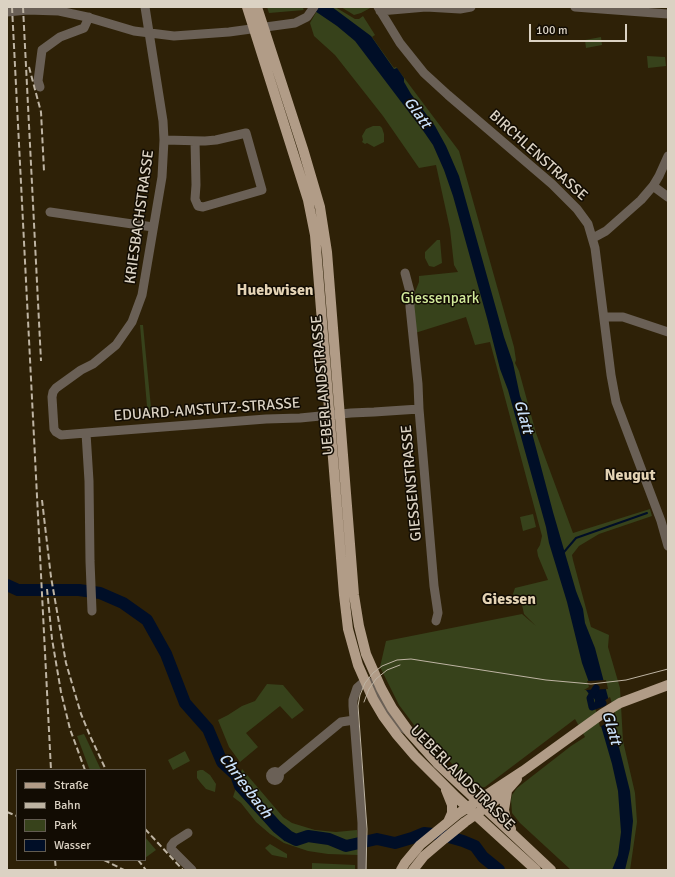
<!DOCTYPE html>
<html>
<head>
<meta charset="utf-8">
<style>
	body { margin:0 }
	#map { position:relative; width:675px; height:877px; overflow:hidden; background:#2e2107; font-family:Signika,sans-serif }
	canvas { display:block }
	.frame { position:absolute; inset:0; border:8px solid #dbd2c3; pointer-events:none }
	.legend { position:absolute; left:16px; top:769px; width:130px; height:92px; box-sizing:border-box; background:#120c03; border:1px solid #625b50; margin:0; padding:5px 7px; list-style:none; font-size:12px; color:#dbd2c3 }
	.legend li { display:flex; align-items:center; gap:8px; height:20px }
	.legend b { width:20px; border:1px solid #625b50 }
	.scale { position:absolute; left:529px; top:24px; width:98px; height:18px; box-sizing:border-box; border:2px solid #dbd2c3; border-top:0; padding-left:5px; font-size:12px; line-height:14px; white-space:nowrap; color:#dbd2c3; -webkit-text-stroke:3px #120c03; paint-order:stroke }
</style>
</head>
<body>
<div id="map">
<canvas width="675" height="877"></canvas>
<div class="frame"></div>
<ul class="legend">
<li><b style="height:5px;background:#b19c87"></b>Straße</li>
<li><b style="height:5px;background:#beb4a3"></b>Bahn</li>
<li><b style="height:11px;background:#37421b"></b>Park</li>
<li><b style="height:11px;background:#000e27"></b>Wasser</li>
</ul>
<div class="scale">100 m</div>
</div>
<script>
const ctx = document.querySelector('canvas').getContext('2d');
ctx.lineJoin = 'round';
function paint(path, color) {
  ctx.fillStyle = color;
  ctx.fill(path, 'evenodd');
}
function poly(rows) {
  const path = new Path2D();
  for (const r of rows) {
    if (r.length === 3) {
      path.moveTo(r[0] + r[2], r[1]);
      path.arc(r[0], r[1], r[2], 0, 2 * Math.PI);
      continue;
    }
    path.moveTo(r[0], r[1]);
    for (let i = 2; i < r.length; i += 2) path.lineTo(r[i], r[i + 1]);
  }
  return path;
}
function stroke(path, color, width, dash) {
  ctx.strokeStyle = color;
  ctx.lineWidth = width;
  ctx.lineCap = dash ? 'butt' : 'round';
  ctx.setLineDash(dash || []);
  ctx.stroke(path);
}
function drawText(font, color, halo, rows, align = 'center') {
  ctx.font = font + ' Signika,sans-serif';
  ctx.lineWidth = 3;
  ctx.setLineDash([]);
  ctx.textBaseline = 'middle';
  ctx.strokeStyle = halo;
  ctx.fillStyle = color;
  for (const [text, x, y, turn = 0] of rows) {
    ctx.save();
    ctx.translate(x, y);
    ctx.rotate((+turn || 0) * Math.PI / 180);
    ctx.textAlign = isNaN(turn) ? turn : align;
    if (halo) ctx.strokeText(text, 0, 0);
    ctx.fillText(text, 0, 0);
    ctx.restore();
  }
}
paint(poly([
	[267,7,304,7,303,9,304,10,269,13],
	[319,7,335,7,355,19,359,19,363,16,375,35,372,37,394,68,396,67,459,151,514,347,516,360,515,363,519,371,536,433,573,533,650,509,652,516,599,534,579,546,572,555,573,560,591,627,609,635,608,647,620,688,623,741,635,793,637,822,630,870,571,870,520,823,512,813,511,800,512,795,517,788,571,746,585,737,575,719,485,787,476,788,472,786,444,755,423,737,399,705,380,667,386,641,522,614,536,626,524,614,522,605,513,594,515,588,548,580,538,556,537,550,540,545,542,536,490,342,475,345,466,317,415,333,412,299,419,282,419,276,458,272,454,265,450,229,436,165,419,168,383,116,335,55,314,36,310,23],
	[341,7,372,7,361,13,354,15],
	[601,37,602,45,586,48,585,40],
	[647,56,665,57,666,66,648,68],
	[373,126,380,126,382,128,384,134,384,142,374,147,367,143,365,144,362,142,363,140,362,136,366,129],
	[437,240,440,240,442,263,434,267,429,266,425,258,425,252],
	[140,325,143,325,152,418,148,418],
	[533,514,536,527,523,531,520,517],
	[267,684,283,685,304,710,292,719,280,706,246,733,258,747,240,762,229,747,218,720,228,715,242,706,255,701],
	[84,734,86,738,101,770,90,770,89,768,77,736],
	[185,751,190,761,173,770,168,760],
	[242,769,283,817,292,823,315,830,336,832,357,830,358,855,328,854,308,851,284,843,270,834,256,822,241,803,233,797],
	[200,770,203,770,210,775,216,784,215,792,206,789,200,782,197,778,197,771],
	[145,837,156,850,145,858],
	[270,844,287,854,287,858,272,855,265,848],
	[312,863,355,865,355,870,312,870]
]), '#37421b');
paint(poly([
	[309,7,332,7,371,36,394,69,397,68,404,78,404,82,411,94,435,126,446,146,459,176,504,337,513,363,520,396,527,414,553,512,576,591,583,609,585,623,595,648,614,720,619,747,630,791,633,821,630,849,625,870,612,870,618,855,621,832,618,791,612,764,601,726,598,710,595,703,595,700,592,695,589,694,586,690,591,688,582,663,567,602,549,543,546,527,508,390,500,369,487,318,453,196,444,170,433,145,424,132,355,41,337,26]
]), '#000e27');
paint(poly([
	[606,680,608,689,584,690,589,687,587,681],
	[610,697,616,717,600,727,595,707]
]), '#2e2107');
stroke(poly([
	[564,552,576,538,647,513]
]), '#000e27', 2);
stroke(poly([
	[596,688,590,698,592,707,603,703]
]), '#000e27', 7);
stroke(poly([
	[7,585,18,590,79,590,100,593,123,603,147,620,166,654,185,703,208,729,222,762,236,775,240,786,277,827,288,836,296,840,308,836,329,839,346,846,377,839,395,843,412,838,424,833,442,835,463,841,475,846,483,857,499,870]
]), '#000e27', 12);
stroke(poly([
	[145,7,163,121,164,140,162,177,142,295,132,322,116,345,93,364,81,370,56,388,53,392,52,397,54,429,56,432,61,435,86,433,266,419,300,418,351,413,374,412,419,409,434,586,438,613,436,621],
	[378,7,400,43,424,73,448,95,552,184,577,209,588,224,595,248,611,375,616,402,661,521,668,546],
	[575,7,668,14],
	[380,11,426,7,460,9,471,7],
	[7,12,27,10,59,11,87,17,134,31,174,36,229,32,295,23,307,17,314,7],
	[40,87,38,81,42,50,60,37,84,28,89,17],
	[164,140,205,141,216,140,246,133,262,190,203,207,198,206,195,199,196,185,195,141],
	[653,186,668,197],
	[50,212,153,227],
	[593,238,606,231,641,200,653,186,659,176,668,156],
	[405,273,410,292,410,307,418,384,419,409],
	[604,317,623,317,668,332],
	[86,433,89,481,90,561,92,611],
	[275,776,4.5],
	[279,773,341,722,354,720],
	[188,833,174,842,171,846,171,849,192,870],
	[362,870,362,823,353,706,353,700,357,688,365,681,369,682,375,688,397,723,406,730]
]), '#6a6056', 9);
stroke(poly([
	[247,7,308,200,315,235,344,595,348,629,358,665,373,699,383,716,397,735,415,756,456,797,536,870],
	[257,7,303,149,320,207,327,252,354,595,359,626,366,654,381,688,392,708,410,733,437,763,551,870],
	[446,790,452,805,452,813,448,822],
	[507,791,504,810,506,819,511,829],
	[401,870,405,863,420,845,459,813,523,771,602,714,620,703,668,685],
	[413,870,424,856,444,839,465,822,502,796,517,779]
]), '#b19c87', 10);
stroke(poly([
	[364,702,369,689,376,679,387,670,400,665],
	[366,870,367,829,358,706,360,695,365,683,373,673,382,666,397,660,411,659,546,680,591,684,626,680,668,669]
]), '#beb4a3', 1);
stroke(poly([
	[12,7,51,770],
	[23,7,41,361],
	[29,67,41,112,44,171],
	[42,500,51,577,66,663,81,714,91,738,106,770],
	[47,589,52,639,61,692,70,729,85,770],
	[7,812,17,816],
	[145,829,183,870],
	[55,860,56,870],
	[104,860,124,870],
	[138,860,146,870]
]), '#beb4a3', 2, [6, 3]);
drawText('15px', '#dbd2c3', '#120c03', [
	["BIRCHLENSTRASSE",538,156,42],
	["KRIESBACHSTRASSE",140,217,-82],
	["UEBERLANDSTRASSE",323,385,-95],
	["EDUARD-AMSTUTZ-STRASSE",207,410,-4],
	["GIESSENSTRASSE",412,483,-95],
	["UEBERLANDSTRASSE",462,778,45]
]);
drawText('15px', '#d1e99a', '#120c03', [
	["Giessenpark",440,299]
]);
drawText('italic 16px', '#c9e0f9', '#120c03', [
	["Glatt",417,113,54],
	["Glatt",523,417,74],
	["Glatt",611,728,74],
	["Chriesbach",245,786,53]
]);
drawText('bold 16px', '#e4d3b4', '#120c03', [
	["Huebwisen",275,291],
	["Neugut",630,476],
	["Giessen",509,600]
]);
</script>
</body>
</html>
